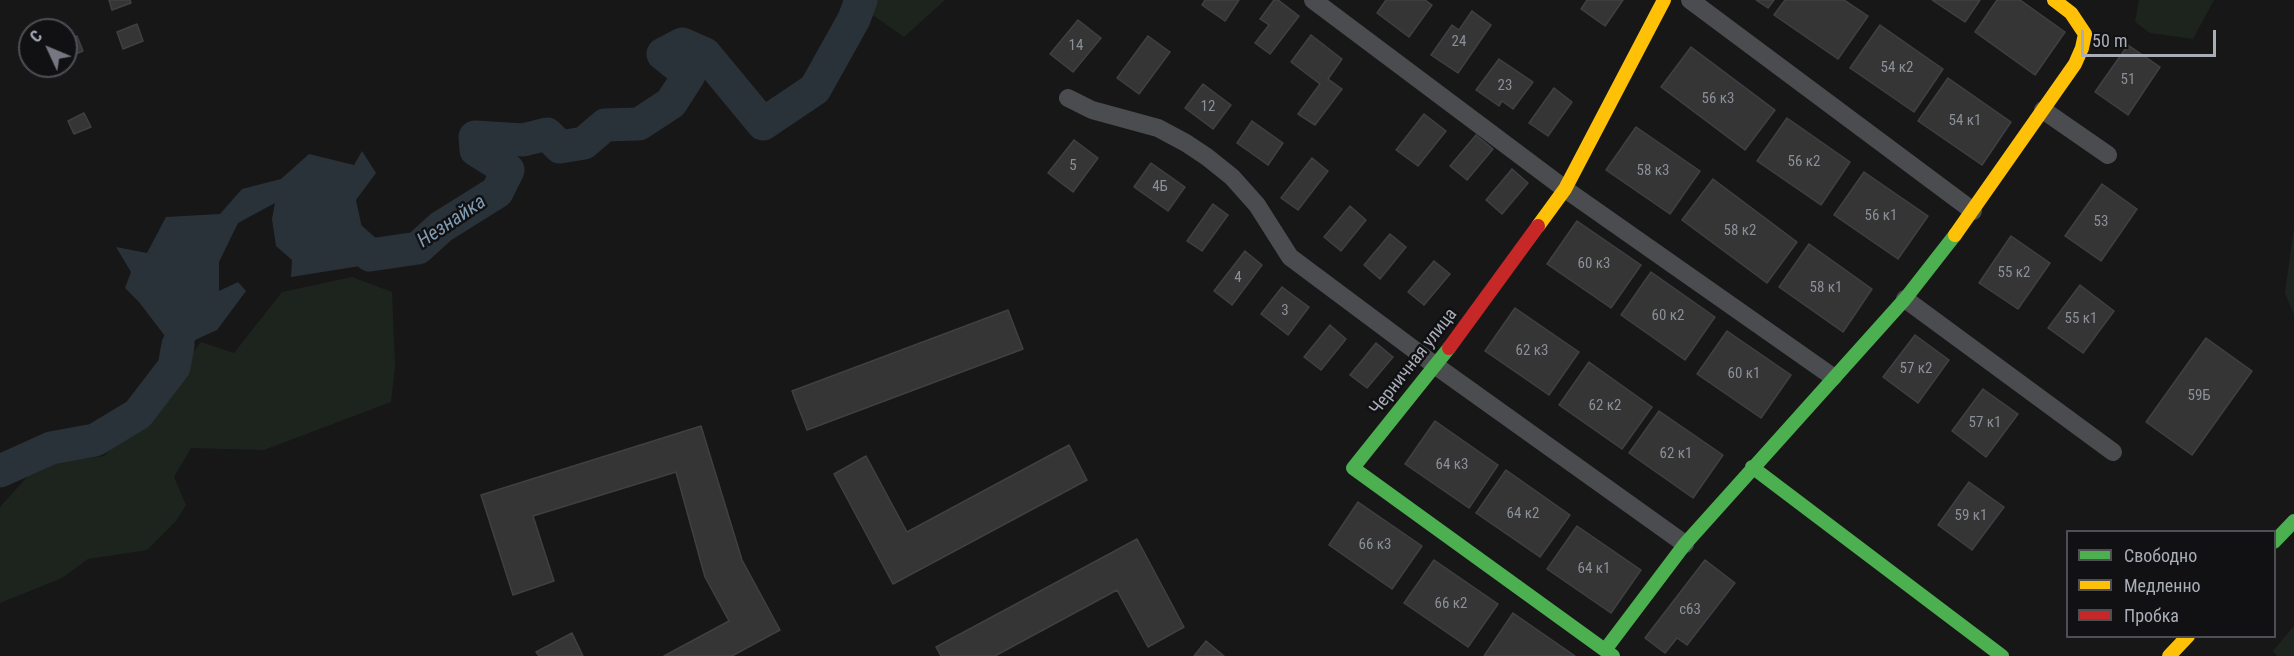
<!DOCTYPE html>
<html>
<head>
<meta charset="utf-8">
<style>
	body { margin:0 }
	#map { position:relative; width:2294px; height:656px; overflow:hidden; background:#171717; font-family:"Roboto Condensed",sans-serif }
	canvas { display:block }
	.legend { position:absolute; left:2066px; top:530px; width:210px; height:108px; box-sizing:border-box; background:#111113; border:2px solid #4d4f55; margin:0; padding:8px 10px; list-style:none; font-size:18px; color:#a8adb8 }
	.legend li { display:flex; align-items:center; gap:12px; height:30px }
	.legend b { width:30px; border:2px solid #4d4f55 }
	.north { position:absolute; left:18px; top:18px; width:60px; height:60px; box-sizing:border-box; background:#111113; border:2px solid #4d4f55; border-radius:50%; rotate:314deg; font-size:16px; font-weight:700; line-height:24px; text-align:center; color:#a8adb8 }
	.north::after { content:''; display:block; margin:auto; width:21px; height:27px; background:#757880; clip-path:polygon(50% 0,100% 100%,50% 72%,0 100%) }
	.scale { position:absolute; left:2081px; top:30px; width:135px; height:27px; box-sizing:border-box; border:3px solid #a8adb8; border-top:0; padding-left:8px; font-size:18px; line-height:21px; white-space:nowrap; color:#a8adb8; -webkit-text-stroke:4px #111113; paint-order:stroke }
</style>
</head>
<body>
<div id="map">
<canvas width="2294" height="656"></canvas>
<ul class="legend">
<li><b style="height:8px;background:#4caf50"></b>Свободно</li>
<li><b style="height:8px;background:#ffc107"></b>Медленно</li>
<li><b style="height:8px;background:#c62828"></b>Пробка</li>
</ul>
<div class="north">С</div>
<div class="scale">50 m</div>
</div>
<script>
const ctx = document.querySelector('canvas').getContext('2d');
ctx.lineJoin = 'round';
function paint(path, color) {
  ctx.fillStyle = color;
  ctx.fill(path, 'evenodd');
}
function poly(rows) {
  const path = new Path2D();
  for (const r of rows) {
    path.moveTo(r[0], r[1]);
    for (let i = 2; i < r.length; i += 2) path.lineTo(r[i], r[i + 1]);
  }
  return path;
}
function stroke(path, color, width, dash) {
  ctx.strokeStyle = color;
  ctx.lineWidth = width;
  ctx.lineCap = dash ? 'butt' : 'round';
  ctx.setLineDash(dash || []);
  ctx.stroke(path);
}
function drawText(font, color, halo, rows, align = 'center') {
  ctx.font = font + ' "Roboto Condensed",sans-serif';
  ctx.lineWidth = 5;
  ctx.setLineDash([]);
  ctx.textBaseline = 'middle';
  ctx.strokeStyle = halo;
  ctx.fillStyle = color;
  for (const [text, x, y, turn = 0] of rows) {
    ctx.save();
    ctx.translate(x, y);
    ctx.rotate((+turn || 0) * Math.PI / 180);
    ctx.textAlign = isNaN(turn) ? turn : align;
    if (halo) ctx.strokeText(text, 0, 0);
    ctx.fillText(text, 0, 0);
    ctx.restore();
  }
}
paint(poly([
	[851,0,945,0,904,37],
	[2139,0,2214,0,2193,39,2150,33,2135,22],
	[2294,227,2294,315,2285,293],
	[352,277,392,292,395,366,391,402,264,450,191,448,174,477,186,505,176,521,147,550,88,559,62,578,0,603,0,507,38,465,104,456,138,422,201,342,234,353,282,292],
	[2294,626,2294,656,2277,656,2273,651]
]), '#1d241e');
paint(poly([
	[362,151,376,173,356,200,364,237,380,253,379,263,291,277,292,260,276,246,272,219,275,203,238,223,219,262,219,291,238,282,246,291,217,330,195,340,188,360,166,387,155,382,168,340,139,302,125,288,131,272,116,247,147,253,166,217,220,214,242,189,281,179,309,154,354,165]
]), '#2a3239');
stroke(poly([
	[345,233,370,255,418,248,441,227,497,192,508,170,476,150,475,137,523,140,547,134,560,147,584,143,605,125,639,124,671,103,689,75,663,54,682,44,705,54,763,124,815,89,854,19,861,0],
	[0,471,51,448,95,440,138,414,174,367,178,345]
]), '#2a3239', 33);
const building = poly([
	[109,0,130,0,131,3,112,10,109,0],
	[1205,0,1239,0,1225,21,1202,5,1205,0],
	[1274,0,1278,0,1299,16,1270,54,1255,43,1269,25,1260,19,1274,0],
	[1386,0,1425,0,1432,5,1409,37,1377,13,1386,0],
	[1587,0,1623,0,1605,26,1581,9,1587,0],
	[1756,0,1774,0,1768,8,1756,0],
	[1785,0,1844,0,1868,16,1838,59,1774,15,1785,0],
	[1932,0,1980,0,1965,22,1932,0],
	[1997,0,2020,0,2065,32,2035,75,1975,32,1997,0],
	[1472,11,1491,25,1458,73,1431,55,1452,25,1459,30,1472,11],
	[1078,20,1101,38,1073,72,1050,54,1078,20],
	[137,24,143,41,123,49,117,32,137,24],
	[1880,25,1943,69,1914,112,1850,68,1880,25],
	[1311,35,1342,59,1328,79,1342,89,1315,125,1298,114,1320,84,1291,62,1311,35],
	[77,36,83,51,73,55,71,52,66,54,66,41,77,36],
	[1148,36,1170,52,1139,94,1117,78,1148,36],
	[2128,45,2160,67,2128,115,2095,92,2128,45],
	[1691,47,1775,110,1745,150,1661,87,1691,47],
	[1499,59,1533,82,1513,109,1502,101,1499,106,1476,90,1499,59],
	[1948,78,2011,122,1982,165,1918,121,1948,78],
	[1203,84,1231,105,1213,129,1185,108,1203,84],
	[1554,88,1572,102,1548,136,1529,123,1554,88],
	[84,113,91,127,74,134,68,121,84,113],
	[1424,114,1446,131,1418,166,1396,150,1424,114],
	[1787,118,1850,162,1821,205,1757,161,1787,118],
	[1252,121,1283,143,1268,165,1237,143,1252,121],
	[1636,127,1700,171,1670,214,1606,170,1636,127],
	[1476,135,1493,149,1467,180,1450,166,1476,135],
	[1074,140,1098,158,1073,192,1048,173,1074,140],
	[1312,158,1328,171,1298,210,1281,198,1312,158],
	[1151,163,1185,187,1168,211,1134,187,1151,163],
	[1512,169,1528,183,1502,214,1486,200,1512,169],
	[1864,172,1928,216,1898,259,1834,215,1864,172],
	[1713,179,1797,242,1767,283,1682,220,1713,179],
	[2102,184,2137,209,2101,261,2065,236,2102,184],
	[1213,204,1228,215,1202,251,1187,241,1213,204],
	[1350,206,1366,220,1341,251,1324,237,1350,206],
	[1577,221,1641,265,1611,308,1547,264,1577,221],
	[1390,234,1406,247,1380,279,1364,265,1390,234],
	[2011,236,2050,263,2018,309,1979,283,2011,236],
	[1809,244,1872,289,1843,332,1779,287,1809,244],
	[1245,251,1262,265,1232,305,1214,291,1245,251],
	[1434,261,1450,274,1424,305,1408,292,1434,261],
	[1651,272,1715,317,1685,360,1621,315,1651,272],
	[2080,285,2114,311,2083,353,2048,328,2080,285],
	[1282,287,1309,307,1288,335,1261,314,1282,287],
	[1515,308,1579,352,1549,395,1485,351,1515,308],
	[1008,310,1023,349,807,430,792,391,1008,310],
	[1330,325,1346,339,1321,370,1304,357,1330,325],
	[1727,331,1791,375,1761,418,1697,374,1727,331],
	[1915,335,1949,360,1918,403,1883,377,1915,335],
	[2206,338,2252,371,2192,455,2146,422,2206,338],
	[1376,343,1393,357,1367,388,1350,375,1376,343],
	[1589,362,1652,407,1622,449,1559,405,1589,362],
	[1983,389,2018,414,1986,457,1952,431,1983,389],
	[1659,411,1723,455,1693,498,1629,453,1659,411],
	[1435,421,1498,465,1469,508,1405,464,1435,421],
	[701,426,742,560,780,630,732,656,664,656,729,621,705,577,676,472,533,516,554,581,513,595,481,495,701,426],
	[1069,445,1087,480,893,584,834,474,866,456,907,532,1069,445],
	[1506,470,1570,515,1540,557,1476,513,1506,470],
	[1969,482,2004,507,1972,550,1938,525,1969,482],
	[1358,502,1422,546,1392,589,1329,545,1358,502],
	[1577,526,1641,570,1611,613,1547,569,1577,526],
	[1137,539,1184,627,1148,647,1117,590,995,656,941,656,936,647,1137,539],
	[1434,560,1498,604,1468,647,1404,603,1434,560],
	[1705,560,1735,583,1687,645,1677,638,1665,653,1645,638,1705,560],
	[1513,613,1575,656,1484,656,1513,613],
	[572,633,583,656,539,656,536,652,572,633],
	[1206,641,1224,656,1194,656,1206,641]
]);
paint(building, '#353536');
stroke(building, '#3f4043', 1.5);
stroke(poly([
	[1313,0,1565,189,1833,377],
	[1690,0,1973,211],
	[1068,98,1092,110,1158,128,1186,143,1207,157,1232,177,1257,205,1290,257,1436,366,1685,544],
	[2043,110,2108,155],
	[1905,299,2113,452]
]), '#4b4c50', 18);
stroke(poly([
	[1449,348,1353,468,1613,656],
	[1752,467,2002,656],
	[2274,542,2294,521],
	[1605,650,1685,544,1905,299,1955,235]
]), '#4caf50', 14);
stroke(poly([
	[1538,226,1565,189,1664,0],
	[1955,235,2075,64,2082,48,2085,34,2071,13,2054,0],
	[2169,656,2188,636]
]), '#ffc107', 14);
stroke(poly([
	[1449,348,1538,226]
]), '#c62828', 14);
drawText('15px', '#8b8f98', null, [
	["24",1459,42],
	["14",1076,46],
	["54 к2",1897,68],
	["51",2128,80],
	["23",1505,86],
	["56 к3",1718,99],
	["12",1208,107],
	["54 к1",1965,121],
	["56 к2",1804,162],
	["5",1073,166],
	["58 к3",1653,171],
	["4Б",1160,187],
	["56 к1",1881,216],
	["53",2101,222],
	["58 к2",1740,231],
	["60 к3",1594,264],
	["55 к2",2014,273],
	["4",1238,278],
	["58 к1",1826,288],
	["3",1285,311],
	["60 к2",1668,316],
	["55 к1",2081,319],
	["62 к3",1532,351],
	["57 к2",1916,369],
	["60 к1",1744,374],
	["59Б",2199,396],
	["62 к2",1605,406],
	["57 к1",1985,423],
	["62 к1",1676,454],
	["64 к3",1452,465],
	["64 к2",1523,514],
	["59 к1",1971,516],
	["66 к3",1375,545],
	["64 к1",1594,569],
	["66 к2",1451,604],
	["с63",1690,610]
]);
drawText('18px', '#a8adb8', '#111113', [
	["Черничная улица",1414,362,-52]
]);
drawText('italic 20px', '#7f9bb3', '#111113', [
	["Незнайка",452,222,-34]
]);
</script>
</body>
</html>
